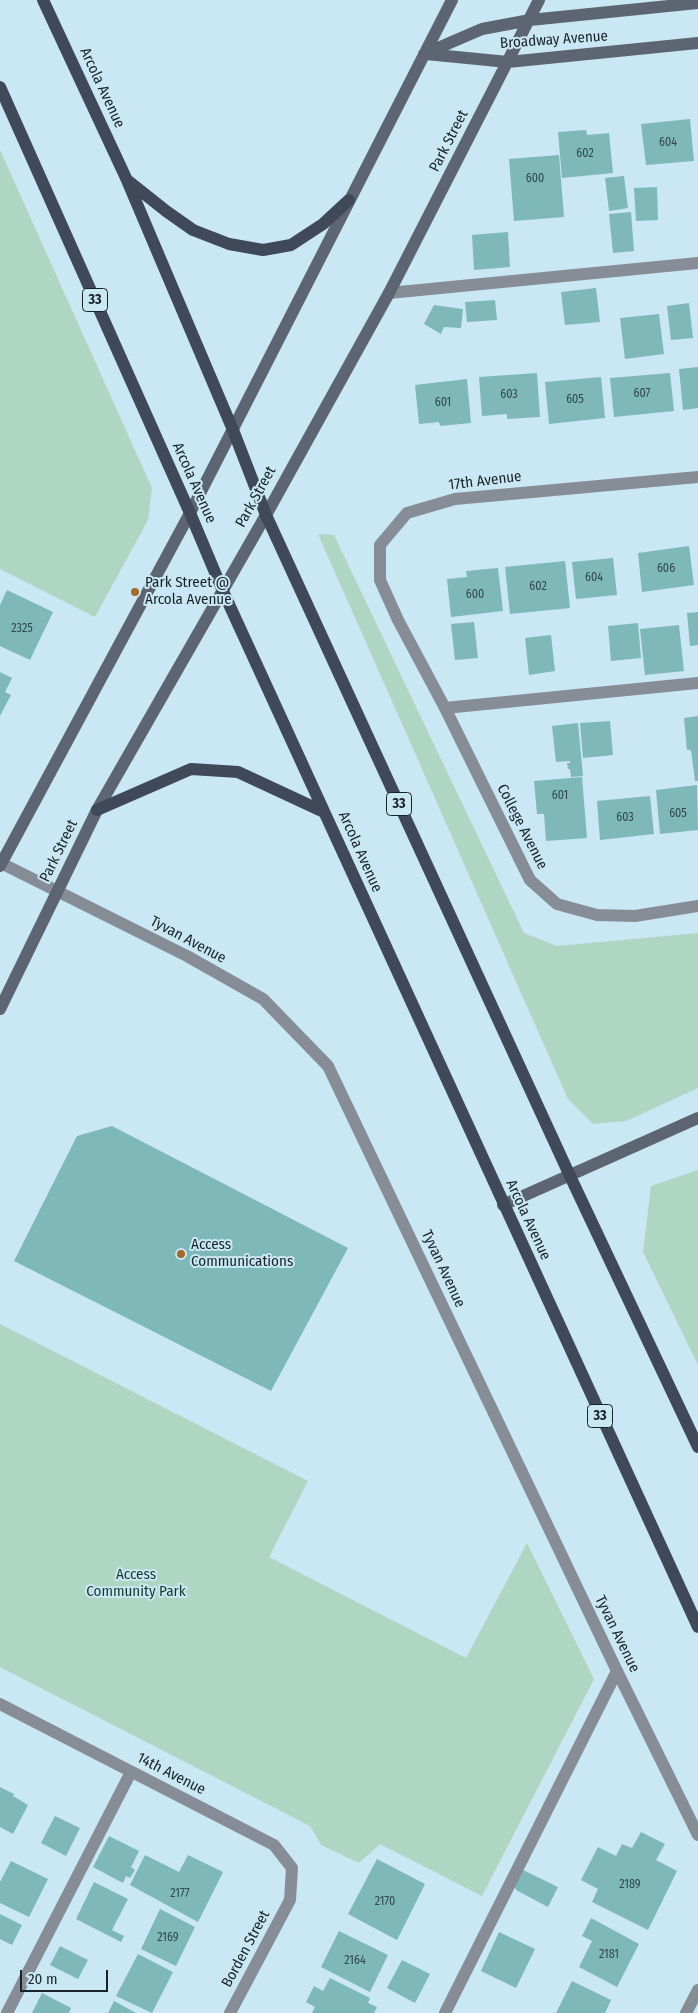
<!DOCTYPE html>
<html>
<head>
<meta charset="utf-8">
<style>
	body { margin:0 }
	#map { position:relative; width:698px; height:2013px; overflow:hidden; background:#cae7f4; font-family:"Fira Sans Condensed",sans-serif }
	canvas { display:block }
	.scale { position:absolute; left:20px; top:1970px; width:88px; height:22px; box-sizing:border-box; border:2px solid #182328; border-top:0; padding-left:6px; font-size:15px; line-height:18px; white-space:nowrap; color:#182328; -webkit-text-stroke:4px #cae7f4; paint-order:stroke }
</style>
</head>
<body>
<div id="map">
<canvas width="698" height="2013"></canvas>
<div class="scale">20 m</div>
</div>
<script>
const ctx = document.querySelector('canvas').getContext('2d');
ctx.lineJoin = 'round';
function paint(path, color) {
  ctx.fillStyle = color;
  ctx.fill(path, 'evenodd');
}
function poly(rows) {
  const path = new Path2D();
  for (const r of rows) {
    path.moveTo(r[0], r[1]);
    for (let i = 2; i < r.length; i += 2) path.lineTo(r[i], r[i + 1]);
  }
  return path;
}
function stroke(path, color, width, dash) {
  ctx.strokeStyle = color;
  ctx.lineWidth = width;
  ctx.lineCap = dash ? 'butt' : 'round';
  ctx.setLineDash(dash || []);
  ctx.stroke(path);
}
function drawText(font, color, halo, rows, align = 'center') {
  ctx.font = font + ' "Fira Sans Condensed",sans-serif';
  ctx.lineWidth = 4;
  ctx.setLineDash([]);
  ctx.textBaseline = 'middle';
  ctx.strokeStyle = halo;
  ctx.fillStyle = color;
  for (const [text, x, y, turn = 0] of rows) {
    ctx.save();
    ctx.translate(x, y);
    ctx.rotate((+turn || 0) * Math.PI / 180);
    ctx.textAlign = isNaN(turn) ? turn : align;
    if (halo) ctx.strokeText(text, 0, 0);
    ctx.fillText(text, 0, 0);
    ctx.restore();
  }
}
paint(poly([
	[0,150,152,488,148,520,95,617,0,569],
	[318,534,334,535,524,933,557,946,698,933,698,1088,626,1121,593,1124,568,1099],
	[698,1170,698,1365,643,1252,651,1186],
	[0,1324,308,1481,269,1557,466,1658,527,1543,594,1679,482,1896,380,1844,359,1863,321,1845,310,1826,0,1667]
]), '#aed6c2');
paint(poly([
	[690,119,694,161,646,165,641,124],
	[586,130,587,135,609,133,613,173,562,178,558,132],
	[559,155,564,217,514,221,509,159],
	[624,176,628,208,609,211,605,178],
	[657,187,658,220,636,221,634,188],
	[631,212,634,251,613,253,609,214],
	[508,232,510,267,474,270,472,235],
	[596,288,600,322,565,325,561,292],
	[495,300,497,320,467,322,465,302],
	[689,303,693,338,671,340,667,306],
	[434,305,463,309,461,328,444,327,441,334,424,324],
	[659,314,664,354,625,359,620,318],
	[698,367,698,408,683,410,679,369],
	[537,373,540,417,507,419,507,414,482,416,479,377],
	[670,373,674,411,614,417,610,378],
	[601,377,605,418,549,424,545,382],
	[467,379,471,423,440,426,439,422,419,424,415,385],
	[689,546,694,585,642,592,638,553],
	[613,558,617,595,576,599,572,562],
	[565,561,570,608,510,614,505,567],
	[498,568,503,611,451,617,447,579,467,577,466,571],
	[7,590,53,612,30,660,0,646,0,605],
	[698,612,698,645,690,646,687,613],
	[474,622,478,658,455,660,451,624],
	[638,623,641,658,611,661,608,626],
	[679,625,684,671,645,675,640,629],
	[551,635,555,671,529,675,525,638],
	[0,672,12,678,5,692,11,695,0,716],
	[698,716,698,781,695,781,691,750,687,750,684,718],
	[610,721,613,755,583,758,580,723],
	[578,723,583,776,571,777,570,769,568,769,567,763,570,763,570,761,556,762,552,726],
	[582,777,587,838,546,841,544,814,537,814,534,781],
	[697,785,698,830,660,834,656,790],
	[650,796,654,834,600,840,597,801],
	[112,1126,348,1248,271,1391,14,1261,77,1136],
	[0,1787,14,1794,13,1796,28,1805,13,1834,0,1827],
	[55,1816,80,1828,66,1856,41,1843],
	[641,1832,665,1844,656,1860,677,1871,648,1930,592,1902,598,1889,581,1880,598,1847,616,1856,622,1844,632,1848],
	[109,1836,139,1851,131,1867,135,1870,130,1878,126,1876,123,1883,93,1867],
	[145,1855,179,1872,188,1855,223,1872,198,1922,130,1885],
	[377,1859,425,1884,397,1940,348,1914],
	[11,1861,48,1879,29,1917,0,1903,0,1882],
	[523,1870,558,1887,548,1907,516,1890,516,1889,514,1887],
	[94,1882,128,1899,112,1930,124,1936,121,1942,76,1919],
	[160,1909,195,1927,176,1966,141,1949],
	[0,1914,22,1925,12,1945,0,1939],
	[591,1918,639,1944,617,1987,579,1967,592,1941,582,1936],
	[339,1931,388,1955,370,1992,321,1967],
	[499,1932,535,1949,516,1988,481,1971],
	[60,1946,88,1960,78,1979,50,1965],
	[138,1954,173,1972,152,2013,116,1996],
	[402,1960,430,1974,415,2003,387,1988],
	[330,1978,370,1998,368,2003,377,2007,374,2013,312,2013,315,2007,306,2002,314,1986,323,1991],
	[572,1981,611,2000,605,2013,556,2013],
	[42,1993,71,2008,69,2013,32,2013],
	[114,2001,136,2013,108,2013]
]), '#7eb8b8');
stroke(poly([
	[389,293,698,263],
	[445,708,698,683],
	[7,2013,131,1772],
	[445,2013,617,1671]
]), '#878d97', 12);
stroke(poly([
	[698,477,455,499,407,513,380,545,380,580,398,620,445,708,530,880,557,904,597,915,635,916,698,906],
	[1,863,187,956,263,999,328,1066,617,1671,698,1835],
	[0,1704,274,1845,292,1868,290,1900,230,2013],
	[686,2013,698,1990]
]), '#878d97', 12);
stroke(poly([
	[424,54,482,29,530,20,698,3],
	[426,54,508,62,698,43],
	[0,866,190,513,452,0],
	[0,1009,97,810,266,515,389,293,539,0],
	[503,1205,698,1118]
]), '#5d6573', 12);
stroke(poly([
	[43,0,126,178,233,430,266,515,570,1176,698,1447],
	[0,87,190,513,222,589,698,1627],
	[127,180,166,211,193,230,229,244,263,250,291,245,323,224,349,200],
	[97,810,191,769,238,772,324,812]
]), '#3f4959', 12);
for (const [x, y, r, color] of [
	[135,592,5,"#a36928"],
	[181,1254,5,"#a36928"]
]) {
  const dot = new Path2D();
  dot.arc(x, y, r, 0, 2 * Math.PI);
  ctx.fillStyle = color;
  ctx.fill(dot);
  stroke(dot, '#cae7f4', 2);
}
drawText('12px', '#32484c', null, [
	["604",668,143],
	["602",585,154],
	["600",535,179],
	["607",642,394],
	["603",509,395],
	["605",575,400],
	["601",443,403],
	["606",666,569],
	["604",594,578],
	["602",538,587],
	["600",475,595],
	["2325",22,629],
	["601",560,796],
	["605",678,814],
	["603",625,818],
	["2189",630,1885],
	["2177",180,1894],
	["2170",385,1902],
	["2169",168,1938],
	["2181",609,1955],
	["2164",355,1961]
]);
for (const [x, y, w] of [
	[95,300,25],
	[399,804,25],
	[600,1416,25]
]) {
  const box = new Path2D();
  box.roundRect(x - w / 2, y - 11.5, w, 23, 4);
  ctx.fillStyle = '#cae7f4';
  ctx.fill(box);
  stroke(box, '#182328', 1);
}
drawText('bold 14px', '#182328', null, [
	["33",95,300],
	["33",399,804],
	["33",600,1416]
]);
drawText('15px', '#182328', '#cae7f4', [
	["Broadway Avenue",554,40,-4],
	["Arcola Avenue",102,88,65],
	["Park Street",449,141,-63],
	["17th Avenue",485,481,-7],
	["Arcola Avenue",194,483,66],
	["Park Street",256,497,-61],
	["College Avenue",522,827,63],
	["Park Street",59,851,-64],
	["Arcola Avenue",360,852,66],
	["Tyvan Avenue",188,940,28],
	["Arcola Avenue",528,1220,65],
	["Tyvan Avenue",443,1269,65],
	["Tyvan Avenue",617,1634,64],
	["14th Avenue",171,1774,27],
	["Borden Street",246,1949,-62]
]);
drawText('15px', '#182328', '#cae7f4', [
	["Park Street @",145,583],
	["Arcola Avenue",145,600],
	["Access",191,1245],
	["Communications",191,1262]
], 'left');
drawText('15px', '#143c2b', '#cae7f4', [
	["Access",136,1575],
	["Community Park",136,1592]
]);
</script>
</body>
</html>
